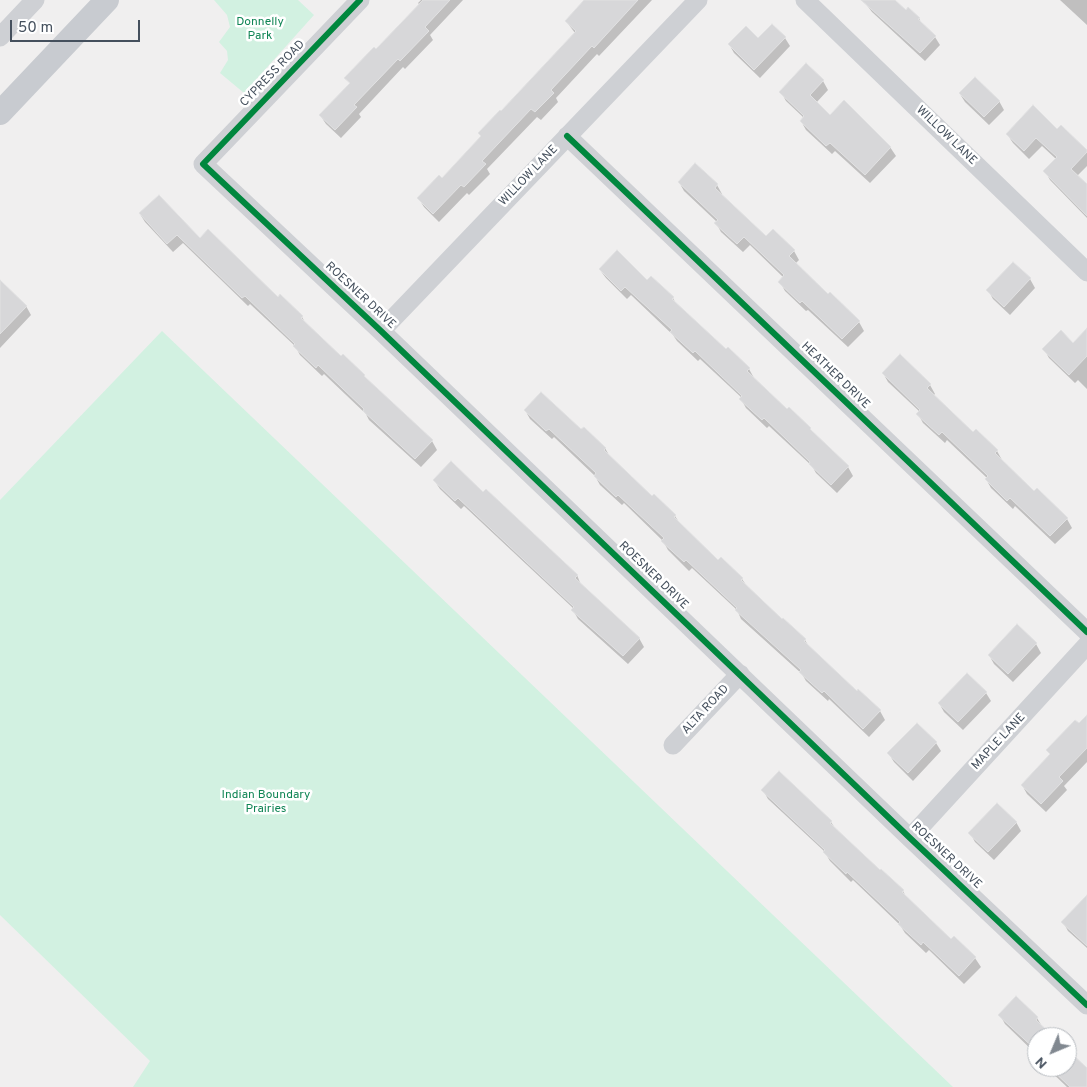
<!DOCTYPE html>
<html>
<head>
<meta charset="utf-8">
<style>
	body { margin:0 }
	#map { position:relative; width:1087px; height:1087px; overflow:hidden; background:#f0efef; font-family:Overpass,sans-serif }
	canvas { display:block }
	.north { position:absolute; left:1027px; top:1027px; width:50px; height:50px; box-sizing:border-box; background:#fff; border:1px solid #b5b9be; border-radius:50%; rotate:225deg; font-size:14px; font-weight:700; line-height:20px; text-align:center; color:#45505d }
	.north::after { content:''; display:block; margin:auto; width:18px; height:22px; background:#818890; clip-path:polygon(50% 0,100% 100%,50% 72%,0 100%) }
	.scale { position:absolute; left:10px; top:20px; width:130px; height:22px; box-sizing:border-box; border:2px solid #45505d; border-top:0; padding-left:6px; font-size:15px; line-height:18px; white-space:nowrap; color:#45505d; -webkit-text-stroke:4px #fff; paint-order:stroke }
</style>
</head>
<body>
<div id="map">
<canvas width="1087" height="1087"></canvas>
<div class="north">N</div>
<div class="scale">50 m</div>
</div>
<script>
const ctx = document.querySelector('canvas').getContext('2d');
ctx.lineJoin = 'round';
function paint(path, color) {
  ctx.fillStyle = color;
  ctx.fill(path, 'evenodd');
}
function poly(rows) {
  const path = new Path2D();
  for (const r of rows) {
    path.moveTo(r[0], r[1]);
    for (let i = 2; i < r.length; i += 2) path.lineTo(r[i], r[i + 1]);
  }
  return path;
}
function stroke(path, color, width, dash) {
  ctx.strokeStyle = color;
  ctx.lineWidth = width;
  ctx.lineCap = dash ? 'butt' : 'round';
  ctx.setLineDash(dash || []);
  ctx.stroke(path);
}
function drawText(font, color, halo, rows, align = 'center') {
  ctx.font = font + ' Overpass,sans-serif';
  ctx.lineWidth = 5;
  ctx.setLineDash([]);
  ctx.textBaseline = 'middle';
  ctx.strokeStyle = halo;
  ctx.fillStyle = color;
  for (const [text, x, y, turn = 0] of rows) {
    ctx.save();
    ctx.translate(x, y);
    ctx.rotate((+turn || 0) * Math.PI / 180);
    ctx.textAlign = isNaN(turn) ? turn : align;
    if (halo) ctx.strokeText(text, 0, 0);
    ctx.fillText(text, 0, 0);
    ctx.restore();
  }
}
paint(poly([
	[214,0,298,0,314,15,244,93,220,73,228,60,227,51,219,42,230,27,227,15],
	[162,331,953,1087,133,1087,150,1061,0,915,0,500]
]), '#d2f1e1');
paint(poly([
	[421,0,463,0,430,35,433,40,405,69,403,67,359,114,361,117,341,138,326,124,320,115,350,84,346,78,376,51,420,5,418,3],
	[586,0,652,0,599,56,597,54,556,98,558,102,541,120,537,117,487,169,490,174,469,195,467,193,439,222,424,207,419,199,442,180,482,138,479,133,501,113,575,33,566,21],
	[870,0,893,0,906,12,919,18,922,25,935,37,940,45,925,61,872,12,866,4],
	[1060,0,1087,0,1087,25],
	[785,38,790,46,760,78,734,53,729,44],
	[806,65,823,81,828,90,816,103,830,116,890,147,896,156,870,183,835,151,832,154,806,130,801,121,804,118,786,101,781,92],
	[960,94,999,101,1004,110,989,125,965,102],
	[1058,130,1087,151,1087,166,1077,176,1087,185,1087,218,1050,180,1045,171,1056,159,1042,146,1029,159,1013,143,1007,134],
	[679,182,717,185,722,194,721,195,766,238,794,251,799,260,795,264,828,296,859,322,864,331,848,347,808,310,806,311,785,291,780,282,784,278,750,245,743,252,721,232,716,223,717,222,684,191],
	[140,214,200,240,302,317,307,326,341,357,364,376,368,382,432,441,437,450,421,467,369,420,366,414,324,374,322,376,300,355,295,346,250,304,248,306,183,243,173,252,145,222],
	[1013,263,1030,279,1035,288,1010,315,993,299,988,290],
	[600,270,647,282,673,298,676,304,726,351,728,348,749,369,754,378,753,379,787,410,810,428,814,435,848,467,853,476,837,493,816,473,812,466,769,426,767,428,746,408,741,399,742,398,700,359,698,361,677,341,673,335,631,295,627,299,606,278],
	[0,281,26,306,31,315,0,348],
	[1087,330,1087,389,1078,380,1075,383,1049,358,1044,349,1073,345],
	[900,356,930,385,935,394,933,396,973,434,997,451,1002,460,1001,461,1034,493,1067,519,1072,528,1055,544,1015,506,1013,509,991,488,986,479,987,478,947,440,945,443,923,423,918,414,920,412,888,382,883,373],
	[525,410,581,431,605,448,610,457,652,497,675,516,680,524,718,562,721,559,742,579,748,588,805,640,809,647,857,692,880,711,885,720,869,737,829,699,828,701,806,681,802,674,741,619,737,610,692,568,689,571,668,550,663,541,624,503,622,505,600,485,595,476,554,437,552,439,530,419],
	[434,480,483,494,577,575,581,585,639,638,644,647,628,664,578,619,573,610,574,609,464,506,461,509,440,489],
	[1036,644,1041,653,1013,682,994,664,989,655],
	[986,693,991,701,963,730,944,712,939,703],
	[1087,716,1087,762,1064,786,1067,790,1046,812,1027,794,1022,785,1050,755,1048,751],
	[936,743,941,751,913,781,894,762,889,754],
	[763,790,831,822,836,830,903,891,907,899,951,940,954,938,975,958,981,967,964,984,929,950,926,953,905,933,900,925,853,880,851,882,830,861,824,851,768,799],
	[1016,822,1021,831,994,860,975,842,970,833],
	[1087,897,1087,948,1068,931,1063,922],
	[1016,998,1037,1018,1043,1028,1053,1037,1037,1037,1037,1055,1005,1024,1000,1015],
	[1067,1050,1087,1069,1087,1087,1067,1087,1046,1067,1067,1067]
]), '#0003');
const building = poly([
	[423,0,450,0,425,27,429,31,400,61,398,59,354,105,357,107,335,130,319,115,350,83,344,78,374,47,376,49,423,0],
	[584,0,638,0,594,48,592,46,551,90,554,93,535,112,531,109,482,161,486,164,464,187,461,185,433,214,417,198,439,175,442,178,481,136,478,133,500,110,501,111,576,31,565,21,584,0],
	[861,0,895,0,906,10,908,7,920,18,918,19,936,36,920,53,861,0],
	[772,24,786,37,754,70,728,44,746,26,758,38,772,24],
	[806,63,824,80,810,95,830,115,844,100,891,147,865,175,830,143,826,146,800,121,804,116,779,92,806,63],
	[975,77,1000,101,984,117,959,93,975,77],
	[1033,105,1057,129,1061,125,1087,150,1087,152,1071,169,1087,184,1087,216,1043,171,1057,157,1036,138,1024,151,1006,134,1033,105],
	[695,163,718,184,715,188,766,236,773,229,795,250,789,256,828,294,830,292,860,321,842,339,802,301,800,303,778,282,784,275,744,237,737,244,714,223,718,220,678,182,695,163],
	[159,195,200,238,208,229,278,297,280,294,303,316,301,318,341,356,343,354,365,375,364,376,433,440,415,459,363,411,364,409,318,365,316,368,293,346,295,344,245,296,242,298,177,235,167,244,139,213,159,195],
	[617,250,647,280,651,276,674,297,672,299,726,349,728,347,750,368,747,371,787,409,789,407,811,428,810,429,849,466,831,485,809,464,810,462,764,418,762,420,739,399,742,396,695,351,693,353,670,332,672,330,625,287,621,291,599,269,617,250],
	[1013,262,1031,278,1004,307,986,290,1013,262],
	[0,280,27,306,0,334,0,280],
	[1087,328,1087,356,1069,375,1042,349,1061,330,1073,343,1087,328],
	[900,354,931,384,927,388,973,432,976,429,998,450,995,453,1034,491,1037,488,1068,518,1050,536,1010,498,1007,501,985,479,988,476,942,432,939,435,916,414,920,410,882,373,900,354],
	[541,392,581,429,584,427,606,448,604,450,652,496,654,494,676,515,674,517,718,560,721,557,743,578,741,580,782,619,783,618,806,639,804,641,857,691,858,689,881,710,863,729,824,691,822,693,799,672,801,670,735,610,737,608,686,560,684,562,661,541,664,538,618,495,616,497,594,476,596,473,549,429,546,431,524,410,541,392],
	[451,461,483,492,486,489,578,575,575,578,640,638,623,656,571,610,574,607,458,498,455,501,433,480,451,461],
	[1017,624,1037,643,1008,674,988,655,1017,624],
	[967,673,987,692,958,722,938,703,967,673],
	[1087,715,1087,748,1059,777,1063,781,1041,804,1021,785,1050,754,1046,750,1075,720,1079,723,1087,715],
	[917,723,937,742,908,773,887,753,917,723],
	[779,771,832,821,830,823,880,870,881,869,904,890,902,892,951,939,954,936,976,957,959,976,923,942,921,945,898,924,900,922,847,872,846,874,823,852,825,850,761,790,779,771],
	[997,803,1017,822,988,852,968,833,997,803],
	[1087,895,1087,946,1061,922,1087,895],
	[1016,996,1038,1017,1036,1020,1054,1037,1037,1037,1037,1051,998,1015,1016,996],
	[1067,1049,1087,1068,1087,1087,1070,1087,1049,1067,1067,1067,1067,1049]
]);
paint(building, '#d7d7d9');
stroke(building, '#e1e1e2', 1);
stroke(poly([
	[360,0,203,164,381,331,910,838,1087,1005],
	[805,0,1087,272],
	[0,37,35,0],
	[567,136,1087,632],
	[381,331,698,0],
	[673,745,740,674],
	[910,838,1087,645]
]), '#ced0d4', 19);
stroke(poly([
	[0,113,107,0]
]), '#c8cbd0', 24);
stroke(poly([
	[360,0,203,164,381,331,910,838,1087,1005],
	[567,136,1087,632]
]), '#00873e', 6);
drawText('12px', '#108555', '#fff', [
	["Donnelly",260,23],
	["Park",260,37],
	["Indian Boundary",266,796],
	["Prairies",266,810]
]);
drawText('12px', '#45505d', '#fff', [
	["CYPRESS ROAD",273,74,-46],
	["WILLOW LANE",946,136,44],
	["WILLOW LANE",529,176,-46],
	["ROESNER DRIVE",360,296,43],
	["HEATHER DRIVE",835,376,44],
	["ROESNER DRIVE",653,576,44],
	["ALTA ROAD",706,710,-47],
	["MAPLE LANE",999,742,-47],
	["ROESNER DRIVE",946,856,43]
]);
</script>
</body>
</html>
